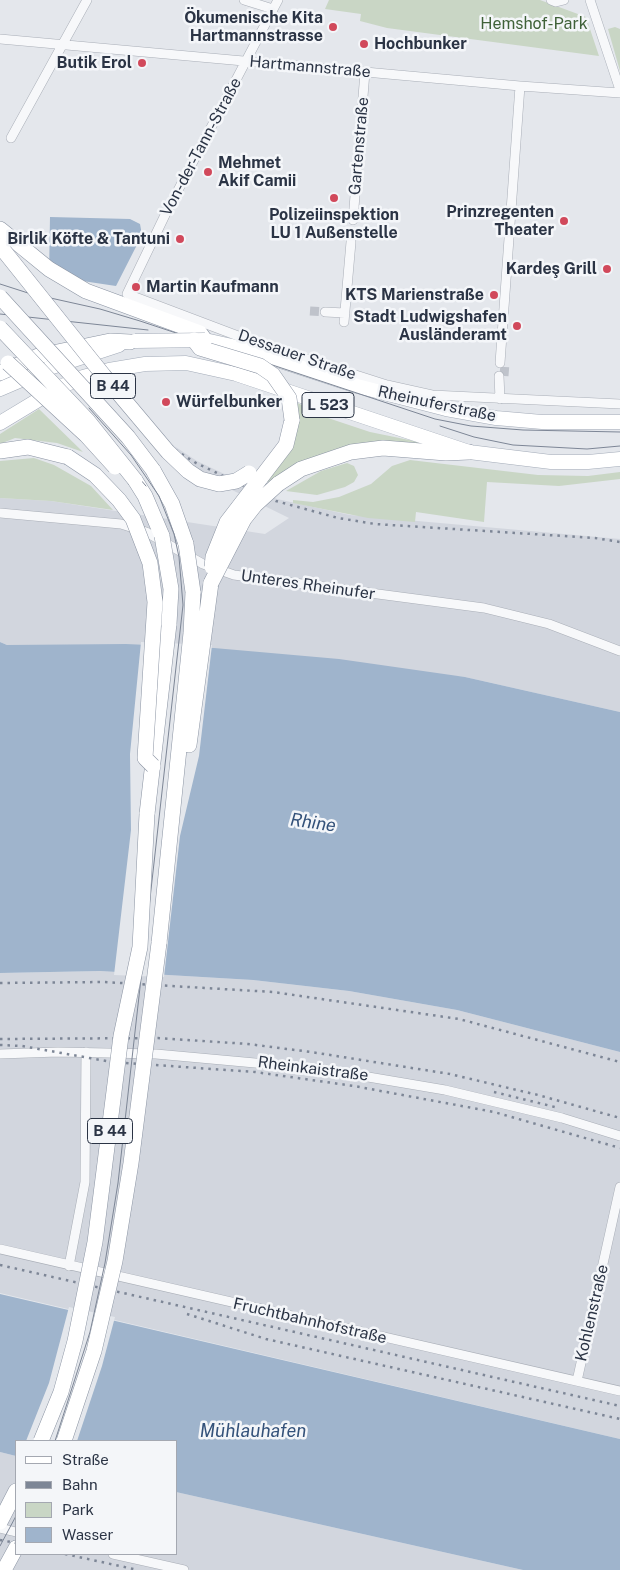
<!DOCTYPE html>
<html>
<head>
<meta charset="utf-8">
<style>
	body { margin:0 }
	#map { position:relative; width:620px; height:1570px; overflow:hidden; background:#e4e7ec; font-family:"Public Sans",sans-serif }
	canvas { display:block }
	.legend { position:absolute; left:15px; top:1440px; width:162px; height:115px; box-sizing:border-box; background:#f4f6f9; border:1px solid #a4a8b1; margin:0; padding:6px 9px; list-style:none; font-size:15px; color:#2b3445 }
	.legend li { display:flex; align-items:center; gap:10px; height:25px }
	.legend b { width:25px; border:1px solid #a4a8b1 }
</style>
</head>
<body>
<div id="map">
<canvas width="620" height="1570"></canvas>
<ul class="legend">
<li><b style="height:6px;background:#fff"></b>Straße</li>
<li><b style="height:6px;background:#7d8696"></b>Bahn</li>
<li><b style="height:14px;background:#c9d6c5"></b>Park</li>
<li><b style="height:14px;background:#9fb4cc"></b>Wasser</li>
</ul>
</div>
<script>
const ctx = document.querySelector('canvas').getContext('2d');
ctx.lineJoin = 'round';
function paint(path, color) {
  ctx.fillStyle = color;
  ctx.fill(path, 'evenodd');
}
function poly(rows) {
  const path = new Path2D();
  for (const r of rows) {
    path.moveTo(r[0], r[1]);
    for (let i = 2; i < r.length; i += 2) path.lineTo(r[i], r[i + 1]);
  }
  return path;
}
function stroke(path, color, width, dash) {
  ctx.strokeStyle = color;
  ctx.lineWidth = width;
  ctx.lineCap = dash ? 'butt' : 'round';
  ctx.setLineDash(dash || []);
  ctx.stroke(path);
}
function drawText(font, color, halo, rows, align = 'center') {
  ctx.font = font + ' "Public Sans",sans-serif';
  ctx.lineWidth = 5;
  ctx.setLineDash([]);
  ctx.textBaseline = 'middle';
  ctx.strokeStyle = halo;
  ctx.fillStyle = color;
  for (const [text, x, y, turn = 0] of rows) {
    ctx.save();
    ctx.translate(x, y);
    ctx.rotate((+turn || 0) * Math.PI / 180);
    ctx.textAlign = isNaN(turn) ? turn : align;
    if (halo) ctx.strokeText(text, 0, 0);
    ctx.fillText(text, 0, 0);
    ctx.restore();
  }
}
paint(poly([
	[171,444,197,461,277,499,350,515,620,539,620,712,465,677,7,645,0,642,0,498,51,501,265,534,289,518,232,490,166,448],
	[100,971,253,980,349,991,457,1010,620,1052,620,1439,0,1293,0,973],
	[0,1452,16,1456,16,1554,176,1554,176,1492,523,1570,0,1570]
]), '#d2d6de');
paint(poly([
	[329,0,540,0,586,17,599,56,387,28,360,21,361,14,325,9],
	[615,27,620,29,620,71,608,29],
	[296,402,322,416,370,432,419,442,418,445,349,447,322,454,299,464,269,483,265,481],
	[39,409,83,452,57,443,15,438,0,444,0,434],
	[34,458,54,465,91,486,113,510,51,501,0,498,0,461],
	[410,460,538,475,588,476,620,472,620,479,559,486,487,482,484,522,416,512,415,522,368,518,293,503,293,500,313,502,339,497,371,484,392,466],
	[347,463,354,466,358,475,354,482,345,487,317,495,286,491,321,471]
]), '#c9d6c5');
paint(poly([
	[50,217,130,219,140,224,142,235,116,286,49,276],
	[0,642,7,645,126,644,214,648,339,659,465,677,620,712,620,1052,457,1010,349,991,253,980,100,971,0,973],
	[0,1294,620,1439,620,1570,523,1570,176,1492,176,1441,16,1441,16,1456,0,1452]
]), '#9fb4cc');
paint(poly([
	[141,642,212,645,199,756,180,836,164,977,114,975,131,830,130,754],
	[69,1307,115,1317,102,1366,77,1441,26,1441,49,1383]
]), '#e4e7ec');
stroke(poly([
	[310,311,325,312],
	[504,376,505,363]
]), '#bfc3cb', 9, [9, 4.5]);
const minor = poly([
	[244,0,273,9],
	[278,0,165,215,127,294,246,339,340,370,387,385,432,395,620,404],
	[551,0,556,2,564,0],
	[590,0,620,90],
	[0,39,520,86,620,93],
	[11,138,87,0],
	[353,220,365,72],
	[325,312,345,313],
	[344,322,351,242],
	[500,363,520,86],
	[499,376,500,399],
	[0,513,121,524,146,532,203,564,234,575,484,608,549,624,620,651],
	[0,1054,58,1052,156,1054,321,1069,445,1090,562,1118,620,1136],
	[0,1249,620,1391],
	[69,1266,85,1182,86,1052],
	[577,1381,620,1187],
	[0,1528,16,1532],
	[113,1554,184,1570]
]);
const primary = poly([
	[205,340,241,348,357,386,446,409,496,418,542,422,620,422],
	[0,389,49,368,119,345],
	[0,423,58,388,83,377,109,370,145,364,186,363,236,374,469,452,551,462,588,462,620,459]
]);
const trunk = poly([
	[0,229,49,269,86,291,200,333,205,340],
	[0,373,38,356,110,341,130,342],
	[0,451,28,447,68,457],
	[153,470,172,504,186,544],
	[260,479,286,445,292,420],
	[135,480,145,496,162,536],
	[278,484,301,469,351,452,383,448,446,453,469,452],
	[189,745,211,583],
	[147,814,169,624],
	[159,943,191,633,193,592],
	[0,1522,16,1491],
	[4,1570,16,1548]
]);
stroke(minor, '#a9aeb7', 10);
stroke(primary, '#a3abb8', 15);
stroke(trunk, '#8b94a3', 16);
stroke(minor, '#f7f8fa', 9);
stroke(primary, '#fff', 14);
stroke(trunk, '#fff', 15);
stroke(poly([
	[0,284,28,293,100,309,140,321,435,419,471,426,523,430,620,432],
	[0,314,148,330],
	[84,414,146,486],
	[440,426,474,437,513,445,587,449,620,446],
	[55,1441,90,1332,105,1263,118,1183,183,605,179,557,174,534,159,496,131,455,89,408],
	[0,1546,16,1516]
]), '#7d8696', 1);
stroke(poly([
	[169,446,196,463,276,501,338,518,375,524,595,538,620,542],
	[0,983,104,982,273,992,459,1019,620,1062],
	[0,1039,158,1038,248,1044,311,1052,450,1074,538,1095,620,1118],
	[0,1045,22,1046,112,1062,255,1072,354,1086,494,1112,620,1148],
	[494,1092,559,1108],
	[0,1265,620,1406],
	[187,1314,266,1339,620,1419],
	[0,1540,16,1543],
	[65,1554,138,1570]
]), '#7d8696', 2.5, [2.5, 5]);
const primaryBridge = poly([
	[135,341,205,340]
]);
const trunkBridge = poly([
	[0,246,104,376,168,452,188,471,200,479,219,484,236,481,249,473],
	[0,297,128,437,153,470],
	[0,328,88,421,135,480],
	[194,340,200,348,260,366,273,375,289,398,292,420],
	[8,363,86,435,115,467],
	[68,457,95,475,119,500,133,519,150,563,155,602,145,758,153,766],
	[162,536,171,589,169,624],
	[186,544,193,592],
	[212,567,213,557,227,522,260,479],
	[211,583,244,519,255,505,278,484],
	[41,1441,61,1392,75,1341,95,1242,121,1036,140,947,147,814],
	[64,1441,94,1351,115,1261,131,1163,159,943]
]);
stroke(primaryBridge, '#a3abb8', 15, []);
stroke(trunkBridge, '#8b94a3', 16, []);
stroke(primaryBridge, '#fff', 14);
stroke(trunkBridge, '#fff', 15);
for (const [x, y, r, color] of [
	[333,27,5,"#d1495b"],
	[364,44,5,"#d1495b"],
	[142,63,5,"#d1495b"],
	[208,172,5,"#d1495b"],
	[334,198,5,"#d1495b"],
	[564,221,5,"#d1495b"],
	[180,239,5,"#d1495b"],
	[607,269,5,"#d1495b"],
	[136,287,5,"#d1495b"],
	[494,295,5,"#d1495b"],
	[517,326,5,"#d1495b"],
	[166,402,5,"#d1495b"]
]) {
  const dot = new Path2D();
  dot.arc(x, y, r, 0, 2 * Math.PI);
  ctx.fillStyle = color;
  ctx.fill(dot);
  stroke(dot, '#f4f6f9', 2);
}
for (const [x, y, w] of [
	[113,386,45],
	[328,405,52],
	[110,1131,45]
]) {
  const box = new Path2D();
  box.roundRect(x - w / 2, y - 12.5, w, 25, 4);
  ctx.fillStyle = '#f4f6f9';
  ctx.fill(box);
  stroke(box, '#2b3445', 1);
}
drawText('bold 15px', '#2b3445', null, [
	["B 44",113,386],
	["L 523",328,405],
	["B 44",110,1131]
]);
drawText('bold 16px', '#2b3445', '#f4f6f9', [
	["Ökumenische Kita",323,18],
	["Hartmannstrasse",323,36],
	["Hochbunker",374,44,"left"],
	["Butik Erol",132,63],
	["Mehmet",218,163,"left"],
	["Akif Camii",218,181,"left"],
	["Prinzregenten",554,212],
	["Theater",554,230],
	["Polizeiinspektion",334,215,"center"],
	["LU 1 Außenstelle",334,233,"center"],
	["Birlik Köfte & Tantuni",170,239],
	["Kardeş Grill",597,269],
	["Martin Kaufmann",146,287,"left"],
	["KTS Marienstraße",484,295],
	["Stadt Ludwigshafen",507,317],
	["Ausländeramt",507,335],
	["Würfelbunker",176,402,"left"]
], 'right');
drawText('16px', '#3f6138', '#f4f6f9', [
	["Hemshof-Park",534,24]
]);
drawText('16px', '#2b3445', '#f4f6f9', [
	["Hartmannstraße",310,67,5],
	["Gartenstraße",359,146,-85],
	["Von-der-Tann-Straße",201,147,-62],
	["Dessauer Straße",297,355,19],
	["Rheinuferstraße",437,404,12],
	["Unteres Rheinufer",308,585,8],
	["Rheinkaistraße",313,1069,7],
	["Kohlenstraße",592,1313,-77],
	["Fruchtbahnhofstraße",310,1321,13]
]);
drawText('italic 18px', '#34527a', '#f4f6f9', [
	["Rhine",313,823,8],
	["Mühlauhafen",253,1431]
]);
</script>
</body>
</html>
